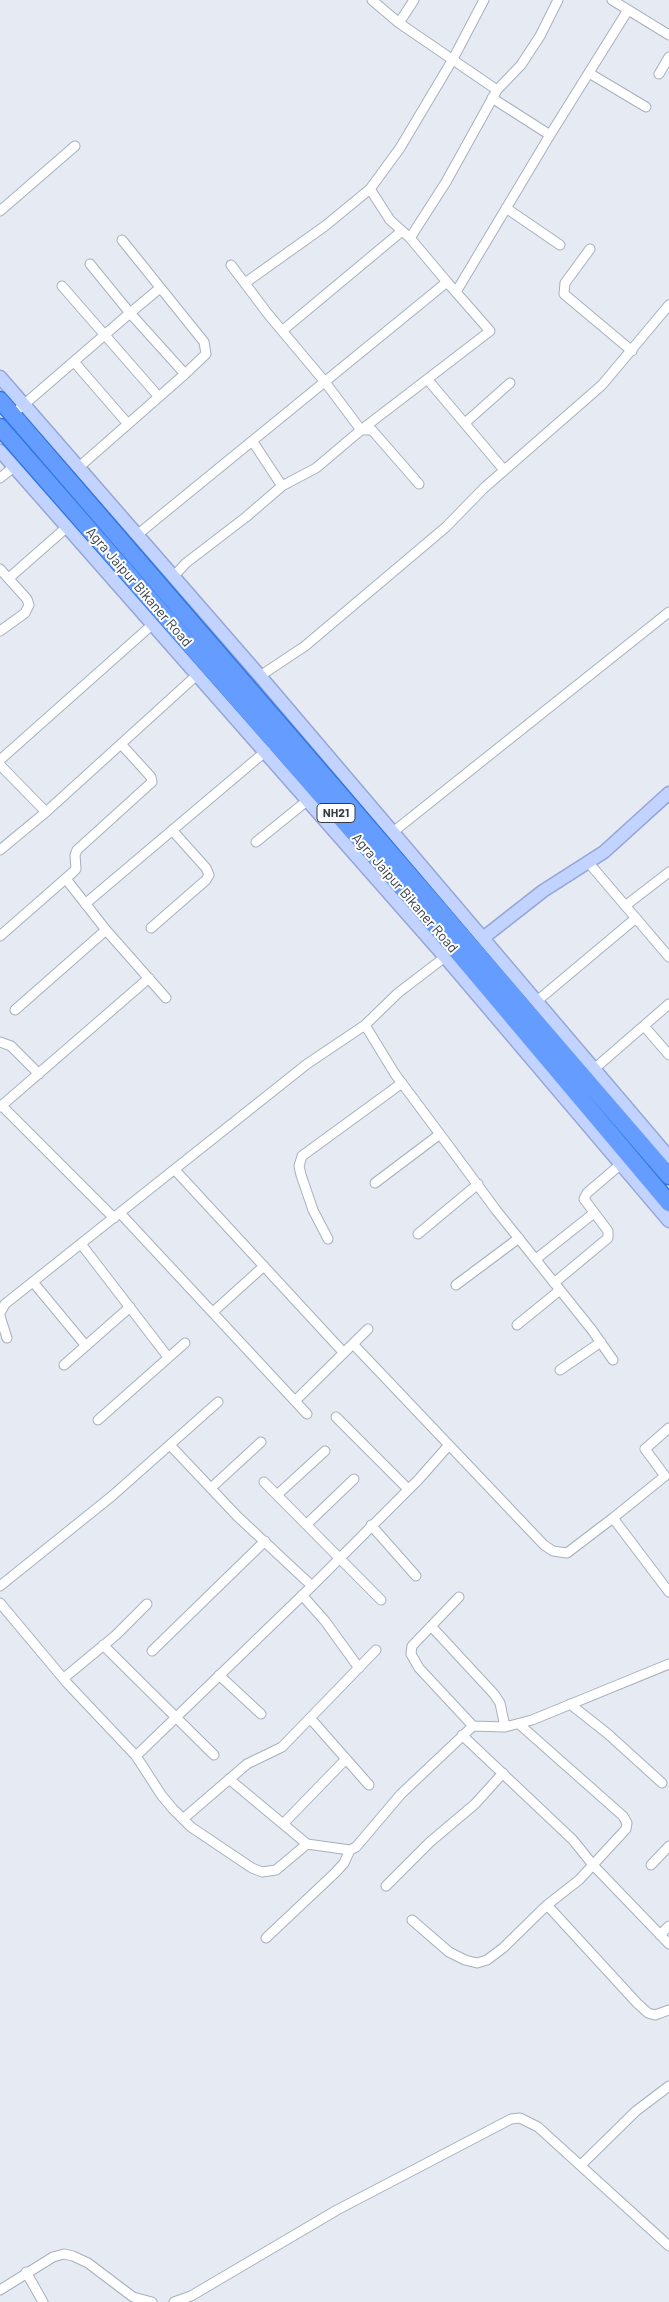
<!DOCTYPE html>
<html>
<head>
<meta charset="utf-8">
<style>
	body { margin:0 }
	canvas { display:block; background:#e5eaf3 }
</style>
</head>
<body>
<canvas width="669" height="2302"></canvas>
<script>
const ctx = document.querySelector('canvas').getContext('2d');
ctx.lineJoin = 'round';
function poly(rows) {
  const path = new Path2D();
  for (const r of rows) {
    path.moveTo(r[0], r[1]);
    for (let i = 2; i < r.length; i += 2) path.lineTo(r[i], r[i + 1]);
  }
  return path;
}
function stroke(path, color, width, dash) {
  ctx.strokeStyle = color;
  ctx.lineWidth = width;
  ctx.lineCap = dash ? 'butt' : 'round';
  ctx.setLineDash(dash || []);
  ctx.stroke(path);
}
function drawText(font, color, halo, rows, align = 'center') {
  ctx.font = font + ' Barlow,sans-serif';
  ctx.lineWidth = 4;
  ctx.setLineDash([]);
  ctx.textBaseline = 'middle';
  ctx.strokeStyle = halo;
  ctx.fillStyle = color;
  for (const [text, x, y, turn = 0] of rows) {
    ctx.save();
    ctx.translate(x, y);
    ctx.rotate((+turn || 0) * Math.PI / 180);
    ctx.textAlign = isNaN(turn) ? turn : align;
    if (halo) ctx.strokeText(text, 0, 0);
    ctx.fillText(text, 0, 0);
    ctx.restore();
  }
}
const street = poly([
	[372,0,399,23,497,90],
	[612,0,669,35],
	[399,23,414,0],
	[589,73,646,107],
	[659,74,669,57],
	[492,98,550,135],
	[506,208,560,245],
	[0,211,75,146],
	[410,238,390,220,370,189,400,148,453,59,484,0],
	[122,240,204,342,206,354,185,374],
	[590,249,565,283,564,294,632,351],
	[90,264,130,313,160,288],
	[231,265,268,314,325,382,361,430,372,430,419,484],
	[245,283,325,226,370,189],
	[62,286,159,397],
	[456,292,550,135,628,10],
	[282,331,402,231],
	[75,363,128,424],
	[428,380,504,470],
	[20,408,130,313,185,374,79,467],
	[465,423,510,383],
	[253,442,282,486],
	[0,478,14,467],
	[137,535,447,282,410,238,446,182,497,90,521,65,540,36,558,0],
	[0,569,27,599,29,605,25,613,0,631],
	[174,576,186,563,246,517,282,486,316,468,361,430,490,331,447,282],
	[9,578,67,527],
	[260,676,305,646,446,527,484,488,602,385,669,305],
	[0,760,153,624],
	[0,765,46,812],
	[393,832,669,612],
	[256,842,308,800],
	[0,850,46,812,198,674],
	[588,862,669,957],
	[66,879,106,930,166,998],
	[85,904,266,751],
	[625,906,669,872],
	[151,928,206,880,209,875,206,868,172,830],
	[0,936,72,873,76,869,75,855,77,850,152,782,151,777,121,744],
	[537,1001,636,918],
	[15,1010,106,930],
	[365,1025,395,1074,454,1153,496,1210,592,1330,613,1360],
	[644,1026,669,1055],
	[0,1042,11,1046,39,1074],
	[594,1069,669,1004],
	[2,1106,114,1218],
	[0,1107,149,978],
	[175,1170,344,1353],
	[375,1183,440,1134],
	[120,1213,307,1414],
	[418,1234,478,1184],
	[328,1239,313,1210,301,1175,299,1166,302,1156,402,1083],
	[81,1244,168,1357],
	[536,1259,594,1213],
	[33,1282,86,1346],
	[554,1283,608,1238,608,1231,584,1199,587,1193,621,1164],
	[456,1285,519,1238],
	[213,1312,264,1266],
	[0,1313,5,1304,307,1064,365,1025,398,993,445,957],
	[0,1316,7,1338],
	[517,1325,560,1290],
	[353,1344,544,1545,553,1551,567,1553,613,1518],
	[64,1365,130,1307],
	[560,1370,601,1342],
	[295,1401,368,1329],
	[336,1417,408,1489],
	[98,1420,185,1343],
	[669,1428,645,1449,665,1476,613,1518,669,1592],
	[170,1445,237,1516,312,1586],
	[264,1482,381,1600],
	[211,1488,261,1442],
	[277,1495,325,1451],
	[307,1524,354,1479],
	[371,1525,416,1576],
	[0,1586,112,1496,218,1402],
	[302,1595,325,1621,359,1668],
	[459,1597,412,1646,411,1654,419,1668,473,1726],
	[0,1603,67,1683,136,1756,162,1796,173,1809,191,1827,252,1868,262,1872,276,1870,307,1844,350,1850,356,1847,401,1794,473,1726,505,1727,532,1720,669,1664],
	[431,1626,494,1694,500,1703,505,1727],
	[103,1645,214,1755],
	[152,1651,265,1541],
	[219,1675,261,1714],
	[64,1678,116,1635,147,1604],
	[570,1704,608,1734,662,1783],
	[310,1718,369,1785],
	[462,1735,573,1840,593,1865,669,1944],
	[136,1756,312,1586,419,1479,449,1445],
	[229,1779,307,1844],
	[183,1819,247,1764,282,1747,376,1650],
	[283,1824,346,1759],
	[651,1865,669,1846],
	[386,1886,430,1842,475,1804,503,1773],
	[547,1905,637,2003,648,2013,655,2015,669,2010],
	[412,1920,449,1952,465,1960,477,1963,487,1960,503,1948,547,1905,579,1880,626,1829,627,1823,623,1816,519,1724],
	[660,1935,669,1926],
	[266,1938,336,1872,344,1863,350,1850],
	[581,2165,636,2111,669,2086],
	[26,2272,43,2302],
	[0,2290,53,2257,64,2254,73,2256,88,2263,133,2297,152,2302],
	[174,2302,191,2296,337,2210,511,2119,520,2118,538,2127,669,2246]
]);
const secondary = poly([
	[0,377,260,676,669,1157],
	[0,451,445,957,669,1221],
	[483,938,543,891,604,852,669,793]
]);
const highway = poly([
	[0,400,669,1176],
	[0,427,455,949,669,1203]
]);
stroke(street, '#a7b0bf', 11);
stroke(secondary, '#93a6d5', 15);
stroke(highway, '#2f76e3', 19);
stroke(street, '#fff', 9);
stroke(secondary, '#c3d3ff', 12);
stroke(highway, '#649cff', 16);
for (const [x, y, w] of [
	[336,813,38]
]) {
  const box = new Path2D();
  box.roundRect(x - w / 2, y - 9.5, w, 19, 4);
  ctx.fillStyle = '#fff';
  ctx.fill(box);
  stroke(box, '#343c46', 1);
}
drawText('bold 12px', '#343c46', null, [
	["NH21",336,813]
]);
drawText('14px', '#343c46', '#fff', [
	["Agra Jaipur Bikaner Road",139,587,49],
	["Agra Jaipur Bikaner Road",405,893,49]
]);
</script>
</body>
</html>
